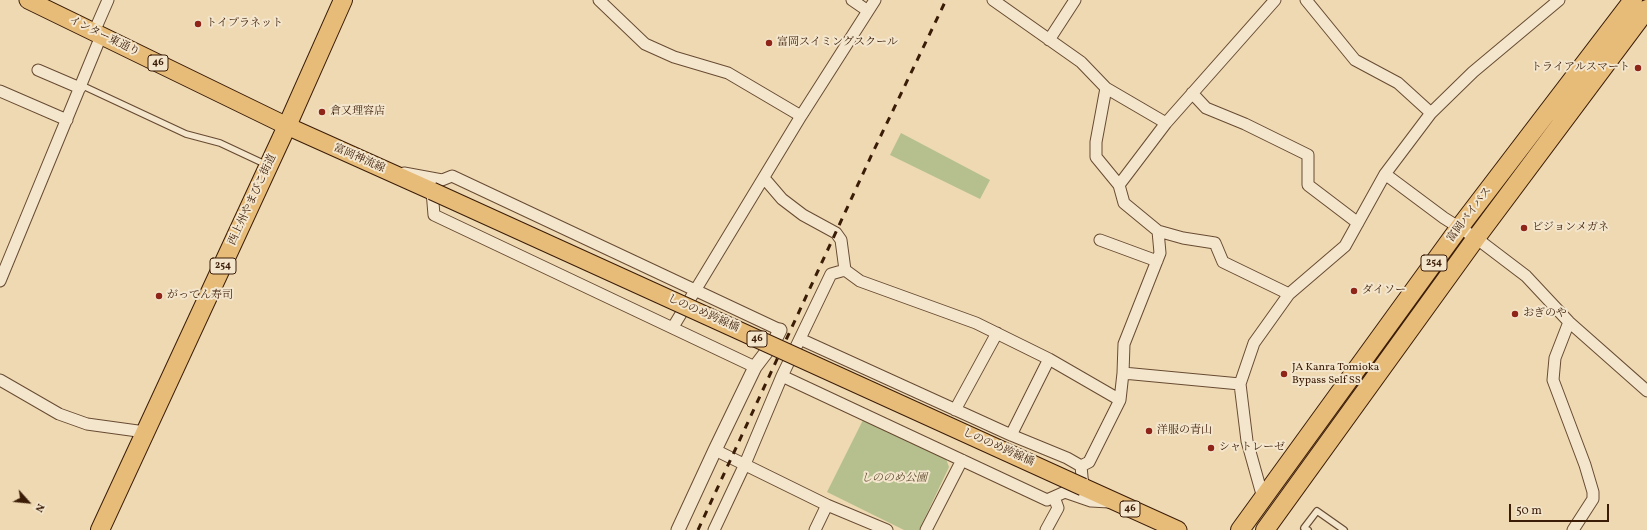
<!DOCTYPE html>
<html>
<head>
<meta charset="utf-8">
<style>
	body { margin:0 }
	#map { position:relative; width:1647px; height:530px; overflow:hidden; background:#eed9b2; font-family:Vollkorn,serif }
	canvas { display:block }
	.north { position:absolute; left:8px; top:482px; width:40px; height:40px; -webkit-text-stroke:3px #f4e6cd; paint-order:stroke; rotate:117deg; font-size:11px; font-weight:700; line-height:16px; text-align:center; color:#3b1c07 }
	.north::after { content:''; display:block; margin:auto; width:14px; height:18px; background:#3b1c07; clip-path:polygon(50% 0,100% 100%,50% 72%,0 100%) }
	.scale { position:absolute; left:1509px; top:504px; width:100px; height:18px; box-sizing:border-box; border:2px solid #3b1c07; border-top:0; padding-left:5px; font-size:12px; line-height:14px; white-space:nowrap; color:#3b1c07; -webkit-text-stroke:3px #f4e6cd; paint-order:stroke }
</style>
</head>
<body>
<div id="map">
<canvas width="1647" height="530"></canvas>
<div class="north">N</div>
<div class="scale">50 m</div>
</div>
<script>
const ctx = document.querySelector('canvas').getContext('2d');
ctx.lineJoin = 'round';
function paint(path, color) {
  ctx.fillStyle = color;
  ctx.fill(path, 'evenodd');
}
function poly(rows) {
  const path = new Path2D();
  for (const r of rows) {
    path.moveTo(r[0], r[1]);
    for (let i = 2; i < r.length; i += 2) path.lineTo(r[i], r[i + 1]);
  }
  return path;
}
function stroke(path, color, width, dash) {
  ctx.strokeStyle = color;
  ctx.lineWidth = width;
  ctx.lineCap = dash ? 'butt' : 'round';
  ctx.setLineDash(dash || []);
  ctx.stroke(path);
}
function drawText(font, color, halo, rows, align = 'center') {
  ctx.font = font + ' Vollkorn,"Noto Serif JP",serif';
  ctx.lineWidth = 4;
  ctx.setLineDash([]);
  ctx.textBaseline = 'middle';
  ctx.strokeStyle = halo;
  ctx.fillStyle = color;
  for (const [text, x, y, turn = 0] of rows) {
    ctx.save();
    ctx.translate(x, y);
    ctx.rotate((+turn || 0) * Math.PI / 180);
    ctx.textAlign = isNaN(turn) ? turn : align;
    if (halo) ctx.strokeText(text, 0, 0);
    ctx.fillText(text, 0, 0);
    ctx.restore();
  }
}
paint(poly([
	[901,133,990,180,980,199,890,155],
	[864,418,945,456,949,467,919,530,904,530,827,492]
]), '#b5c08e');
const service = poly([
	[81,85,186,134,220,143,267,165],
	[1308,530,1304,528,1317,511,1344,530]
]);
const minor = poly([
	[599,0,645,44,674,57,728,73,801,116],
	[852,0,868,11],
	[993,0,1081,62,1106,88,1096,142,1096,157,1119,185],
	[94,32,108,0],
	[1049,40,1075,0],
	[38,70,80,88],
	[1106,88,1166,123],
	[0,91,67,120],
	[1192,93,1206,108,1245,124,1308,155,1308,185,1358,223],
	[1431,113,1473,72,1559,0],
	[404,173,442,180,452,176,780,330],
	[1385,174,1444,218,1476,238,1526,276,1569,322,1647,391],
	[764,178,782,199,803,215,836,233,841,240,845,270,860,281,976,323,1049,359,1120,400],
	[432,191,434,215,755,367],
	[1158,231,1183,238,1215,243,1223,262,1289,294],
	[1100,240,1157,261],
	[0,281,101,36],
	[1569,322,1555,358,1553,380,1585,465,1593,492,1593,499,1573,530],
	[673,327,801,116,875,0],
	[800,339,1011,435,1067,458,1081,466,1083,487],
	[1123,373,1240,384],
	[782,376,1047,500,1065,492,1091,501,1109,502],
	[0,380,59,414,87,424,145,432],
	[955,410,997,333],
	[1011,435,1049,359],
	[715,450,827,505],
	[1081,466,1089,462,1120,400,1123,373,1124,344,1160,253,1158,231,1124,203,1119,185,1166,123,1275,0],
	[1263,498,1247,441,1240,384,1254,343,1289,294,1345,246,1385,174,1431,113,1398,83,1355,60,1306,0],
	[714,530,745,464,782,376,831,274,845,270],
	[815,530,827,505,887,530],
	[926,530,962,460],
	[1046,530,1058,508,1054,497]
]);
const tertiary = poly([
	[678,530,715,450,755,367,774,342,780,330]
]);
const primary = poly([
	[28,0,287,126,432,191],
	[1083,487,1178,530]
]);
const trunk = poly([
	[100,530,287,126,343,0],
	[1240,530,1459,228,1633,0],
	[1265,530,1476,238,1647,9]
]);
stroke(service, '#684b32', 8);
stroke(minor, '#684b32', 13);
stroke(tertiary, '#684b32', 15);
stroke(primary, '#3b1c07', 19);
stroke(trunk, '#3b1c07', 20);
stroke(service, '#f4e6cd', 5.5);
stroke(minor, '#f4e6cd', 11);
stroke(tertiary, '#f4e6cd', 13);
stroke(primary, '#e7bc79', 17);
stroke(trunk, '#e7bc79', 18);
stroke(poly([
	[698,530,873,152,946,0]
]), '#3b1c07', 3, [7, 7]);
const primaryBridge = poly([
	[432,191,1083,487]
]);
stroke(primaryBridge, '#3b1c07', 19, []);
stroke(primaryBridge, '#e7bc79', 17);
for (const [x, y, r, color] of [
	[198,24,4,"#8f2418"],
	[769,43,4,"#8f2418"],
	[1638,68,4,"#8f2418"],
	[322,112,4,"#8f2418"],
	[1524,228,4,"#8f2418"],
	[1354,291,4,"#8f2418"],
	[159,296,4,"#8f2418"],
	[1515,314,4,"#8f2418"],
	[1284,374,4,"#8f2418"],
	[1149,431,4,"#8f2418"],
	[1211,448,4,"#8f2418"]
]) {
  const dot = new Path2D();
  dot.arc(x, y, r, 0, 2 * Math.PI);
  ctx.fillStyle = color;
  ctx.fill(dot);
  stroke(dot, '#f4e6cd', 1.5);
}
for (const [x, y, w] of [
	[158,63,20],
	[1434,263,26],
	[223,266,26],
	[757,339,20],
	[1130,509,20]
]) {
  const box = new Path2D();
  box.roundRect(x - w / 2, y - 8, w, 16, 3);
  ctx.fillStyle = '#f4e6cd';
  ctx.fill(box);
  stroke(box, '#3b1c07', 1);
}
drawText('bold 10px', '#3b1c07', null, [
	["46",158,63],
	["254",1434,263],
	["254",223,266],
	["46",757,339],
	["46",1130,509]
]);
drawText('11px', '#3b1c07', '#f4e6cd', [
	["トイプラネット",206,24],
	["富岡スイミングスクール",777,43],
	["トライアルスマート",1630,68,"right"],
	["倉又理容店",330,112],
	["ビジョンメガネ",1532,228],
	["ダイソー",1362,291],
	["がってん寿司",167,296],
	["おぎのや",1523,314],
	["JA Kanra Tomioka",1292,368],
	["Bypass Self SS",1292,381],
	["洋服の青山",1157,431],
	["シャトレーゼ",1219,448]
], 'left');
drawText('11px', '#3b1c07', '#f4e6cd', [
	["インター東通り",104,37,26],
	["富岡神流線",359,159,24],
	["西上州やまびこ街道",253,200,-65],
	["富岡バイパス",1470,215,-53],
	["しののめ跨線橋",703,314,24],
	["しののめ跨線橋",998,448,24]
]);
drawText('italic 11px', '#604d30', '#f4e6cd', [
	["しののめ公園",894,479]
]);
</script>
</body>
</html>
